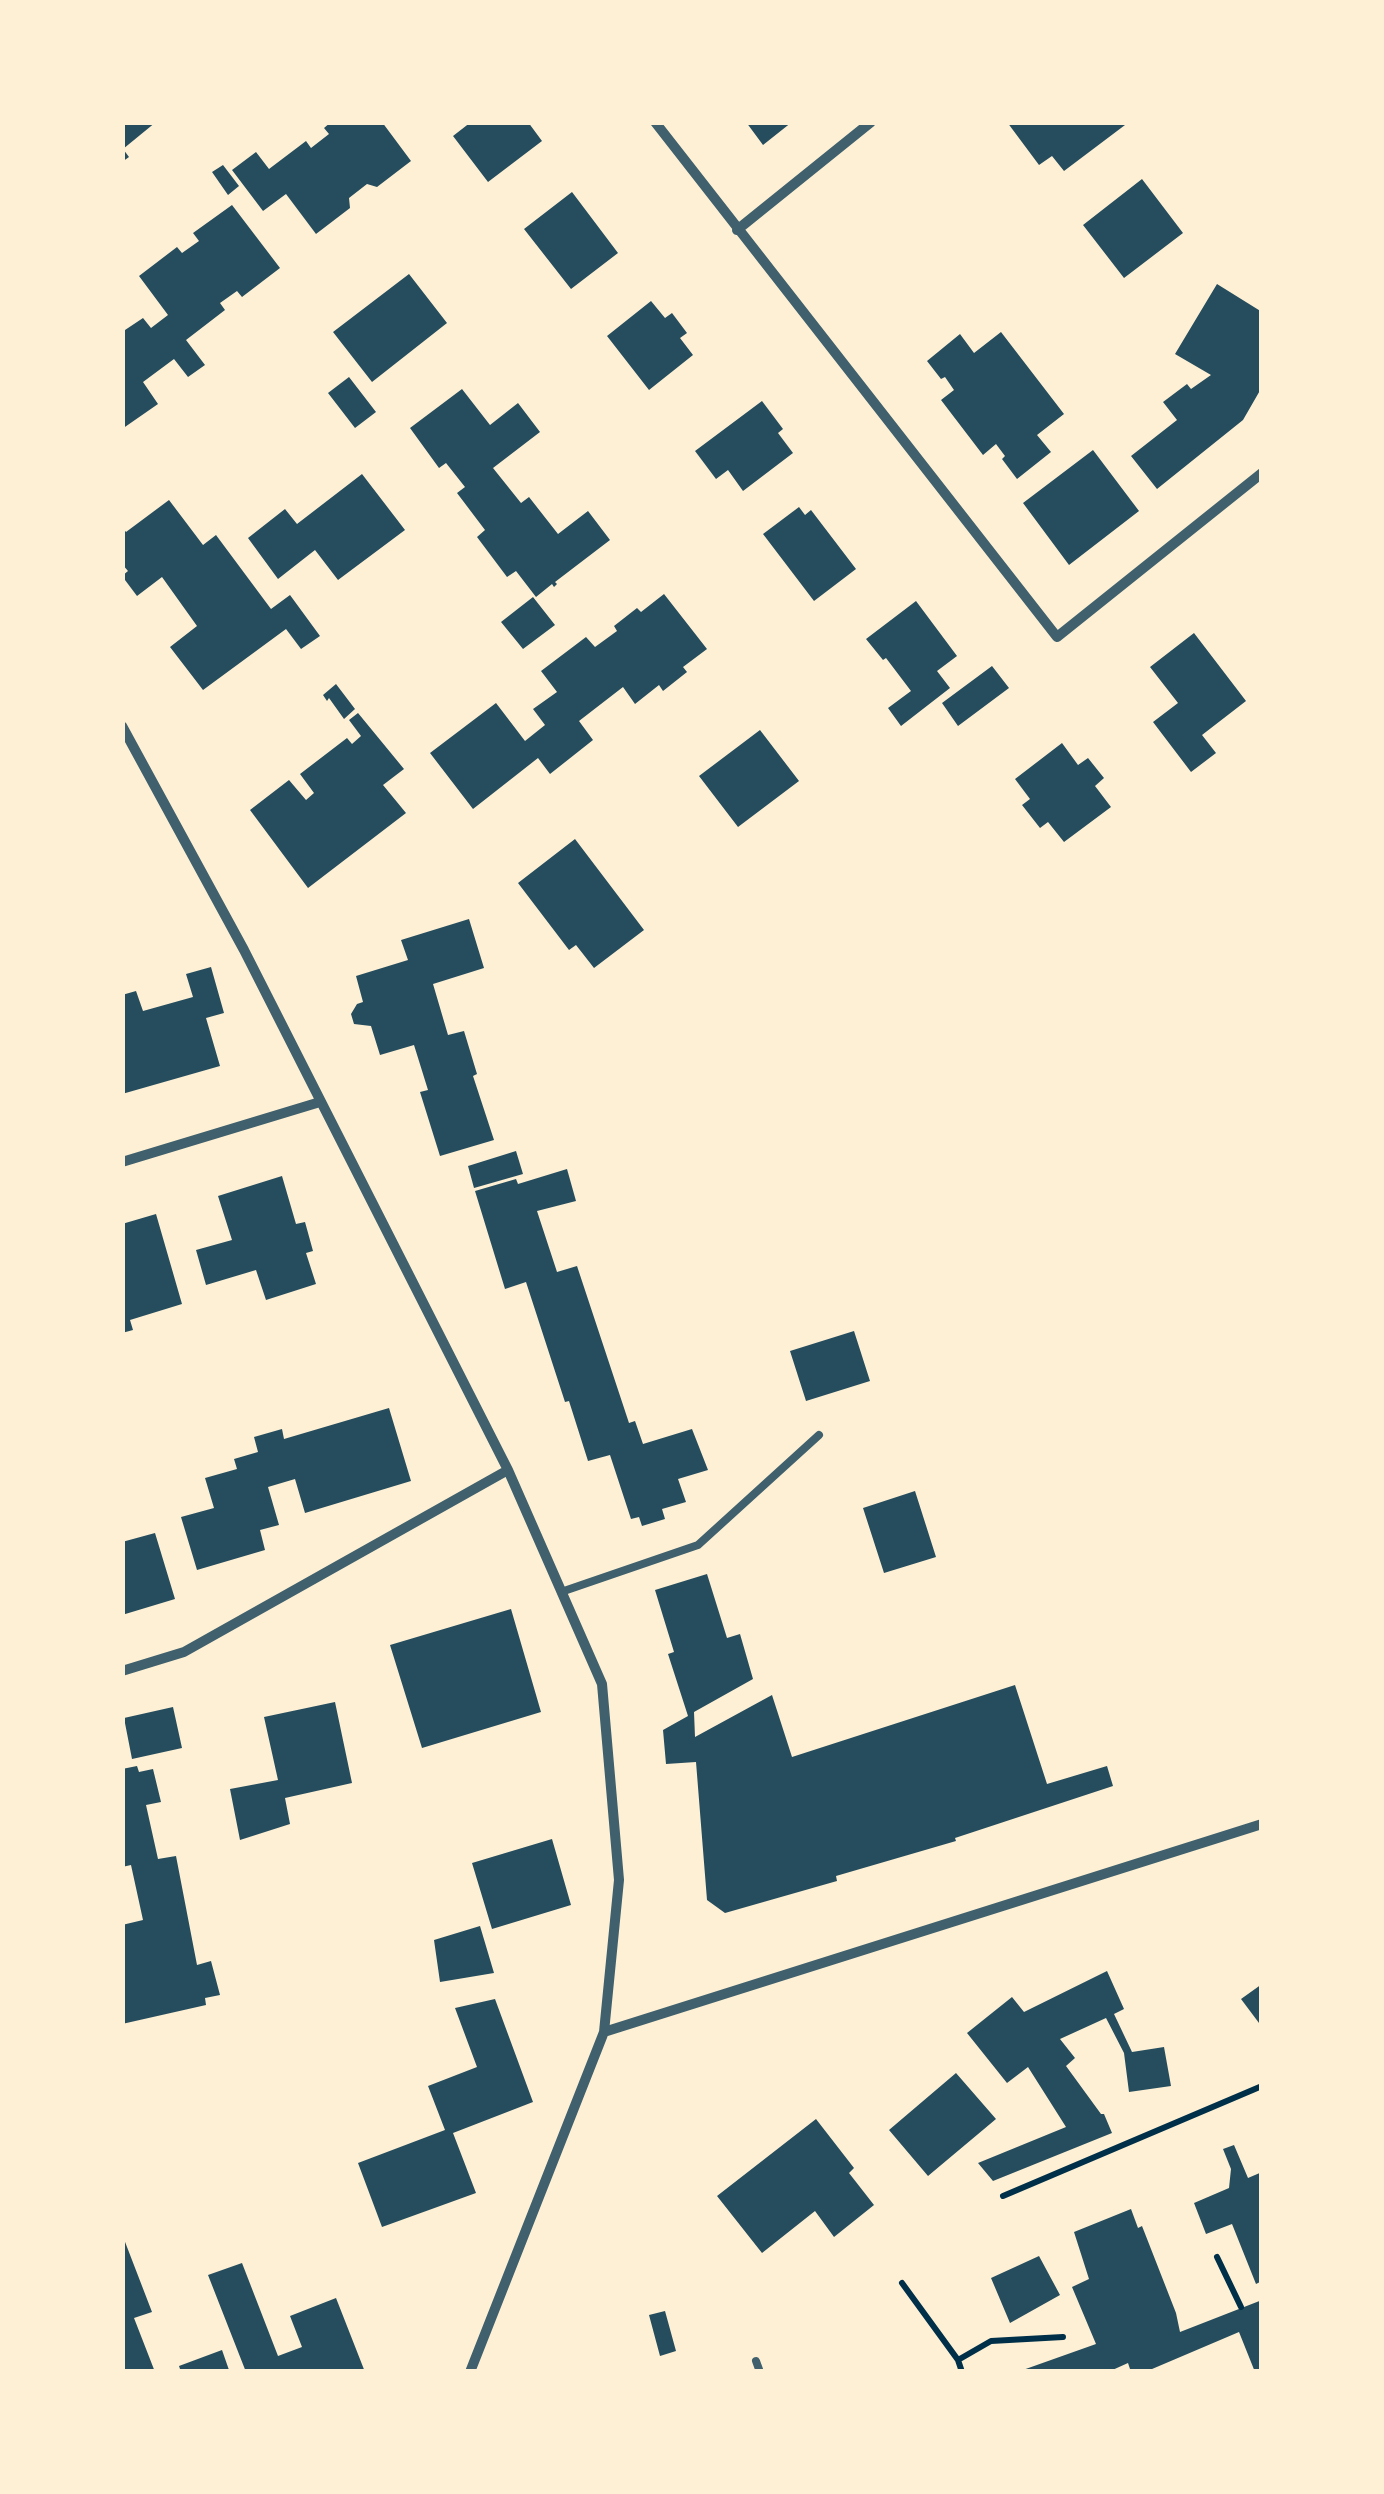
<!DOCTYPE html>
<html>
<head>
<meta charset="utf-8">
<style>
	body { margin:0 }
	#map { position:relative; width:1384px; height:2494px; overflow:hidden; background:#fdf0d5; font-family:"Nunito Sans",sans-serif }
	canvas { display:block }
	.frame { position:absolute; inset:0; border:125px solid #fdf0d5; pointer-events:none }
</style>
</head>
<body>
<div id="map">
<canvas width="1384" height="2494"></canvas>
<div class="frame"></div>
</div>
<script>
const ctx = document.querySelector('canvas').getContext('2d');
ctx.lineJoin = 'round';
function paint(path, color) {
  ctx.fillStyle = color;
  ctx.fill(path, 'evenodd');
}
function poly(rows) {
  const path = new Path2D();
  for (const r of rows) {
    path.moveTo(r[0], r[1]);
    for (let i = 2; i < r.length; i += 2) path.lineTo(r[i], r[i + 1]);
  }
  return path;
}
function stroke(path, color, width, dash) {
  ctx.strokeStyle = color;
  ctx.lineWidth = width;
  ctx.lineCap = dash ? 'butt' : 'round';
  ctx.setLineDash(dash || []);
  ctx.stroke(path);
}
paint(poly([
	[122,122,156,122,123,149,129,157,122,162],
	[331,122,382,122,411,161,377,187,367,184,349,198,350,208,316,234,286,194,263,211,232,170,256,152,269,169,306,141,311,148,329,134,324,128],
	[471,122,528,122,542,141,488,182,453,136],
	[746,122,792,122,763,145],
	[1007,122,1129,122,1064,171,1052,156,1039,165],
	[223,165,239,186,228,195,212,172],
	[1142,179,1183,233,1124,278,1083,225],
	[572,192,618,253,571,289,524,229],
	[232,205,280,268,242,297,237,291,220,303,225,310,186,340,205,365,188,377,174,359,143,382,158,404,122,429,122,332,143,318,151,328,168,315,139,276,177,247,182,253,199,241,193,233],
	[409,274,447,323,372,382,333,332],
	[1217,284,1262,312,1262,387,1243,420,1157,489,1131,456,1177,420,1163,402,1187,384,1191,389,1211,375,1175,354],
	[651,301,665,318,672,313,687,333,680,338,693,355,649,390,607,336],
	[1001,332,1064,414,1037,435,1051,452,1017,479,1002,459,1005,456,996,444,983,455,941,400,954,390,945,377,941,379,927,361,960,334,974,353],
	[349,377,376,412,355,428,328,393],
	[462,389,490,425,518,403,540,432,493,468,521,503,529,497,558,534,588,511,610,540,555,582,557,584,554,587,552,584,536,597,516,571,507,577,477,537,485,530,457,493,465,487,446,463,439,468,410,428],
	[762,401,783,429,778,433,793,453,743,491,728,470,716,479,695,451],
	[1093,450,1139,511,1069,565,1023,503],
	[362,474,405,530,338,580,315,550,278,579,248,538,285,509,297,524],
	[169,500,203,545,216,535,271,609,290,595,320,636,301,649,286,629,203,690,170,647,197,626,162,577,137,596,122,576,128,571,122,564,122,527,126,532],
	[799,507,805,515,811,510,856,569,814,601,763,534],
	[664,594,707,649,683,667,687,672,663,691,659,685,635,704,623,687,579,721,593,740,550,774,538,758,473,809,430,753,496,703,525,741,545,725,533,709,557,692,541,671,586,637,595,647,617,631,614,626,637,608,641,612],
	[533,597,555,625,523,649,501,622],
	[916,601,957,656,937,671,950,688,901,726,888,708,911,691,886,658,883,660,866,639],
	[1194,633,1246,701,1202,735,1216,753,1191,772,1153,722,1178,703,1150,667],
	[992,666,1009,688,958,726,942,703],
	[336,684,355,709,344,719,329,698,327,701,323,695],
	[358,713,404,769,383,785,406,813,308,888,250,810,289,780,306,800,314,793,300,774,347,738,352,744,361,736,349,720],
	[760,730,799,781,738,827,699,776],
	[1062,743,1078,765,1088,758,1104,778,1095,786,1111,807,1064,842,1048,822,1040,828,1022,805,1030,799,1015,779],
	[575,839,644,930,594,968,576,945,569,950,518,883],
	[469,919,484,968,433,984,448,1035,464,1031,477,1074,473,1076,494,1140,440,1156,420,1092,428,1090,414,1045,380,1055,371,1026,354,1024,351,1014,357,1004,363,1002,356,976,408,960,401,940],
	[211,967,224,1013,206,1018,220,1066,122,1094,122,995,136,991,143,1011,193,997,186,974],
	[516,1151,523,1174,474,1188,468,1166],
	[567,1169,576,1201,537,1211,557,1272,577,1266,629,1423,635,1421,643,1444,692,1429,708,1470,678,1479,686,1502,662,1509,665,1519,642,1526,639,1517,631,1519,610,1455,588,1461,569,1401,565,1402,526,1282,505,1289,475,1191,516,1179,518,1184],
	[282,1176,296,1224,305,1222,313,1251,306,1253,316,1284,266,1300,256,1270,206,1285,196,1250,232,1240,218,1196],
	[156,1214,182,1304,130,1320,133,1330,122,1333,122,1224],
	[854,1331,870,1381,806,1401,790,1351],
	[389,1408,411,1481,305,1513,295,1479,268,1487,279,1525,260,1530,265,1550,197,1570,181,1517,214,1508,205,1478,237,1469,234,1459,258,1452,254,1437,282,1429,284,1439],
	[915,1491,936,1557,884,1573,863,1508],
	[155,1533,175,1599,122,1615,122,1542],
	[707,1574,727,1638,740,1634,753,1679,694,1712,695,1737,772,1695,792,1757,1015,1685,1047,1784,1107,1766,1113,1786,955,1838,956,1841,836,1876,837,1881,725,1913,707,1900,696,1762,666,1764,663,1730,688,1716,668,1654,674,1652,655,1590],
	[511,1609,541,1712,422,1748,390,1645],
	[335,1702,352,1783,285,1798,290,1824,240,1840,230,1789,278,1780,264,1717],
	[173,1707,182,1748,132,1759,124,1718],
	[137,1766,139,1772,153,1769,161,1802,146,1805,158,1859,176,1856,197,1965,211,1961,220,1995,205,1998,206,2005,122,2024,122,1925,143,1920,131,1865,122,1867,122,1769],
	[552,1839,571,1905,492,1929,472,1863],
	[480,1926,494,1973,440,1982,434,1940],
	[1107,1971,1124,2009,1114,2014,1132,2052,1164,2047,1171,2086,1129,2092,1124,2053,1106,2018,1060,2039,1075,2058,1066,2066,1101,2114,1104,2114,1112,2133,993,2181,978,2163,1066,2127,1028,2067,1007,2083,967,2033,1012,1997,1024,2012],
	[1262,1984,1262,2027,1241,1999],
	[495,1999,533,2102,453,2133,476,2193,382,2227,358,2163,445,2130,428,2086,477,2067,455,2008],
	[956,2073,996,2119,928,2176,889,2130],
	[816,2119,854,2168,849,2173,874,2205,834,2237,815,2211,762,2253,717,2196],
	[1234,2145,1248,2178,1262,2172,1262,2281,1256,2284,1232,2224,1206,2234,1194,2203,1229,2188,1231,2169,1223,2149],
	[1131,2209,1138,2228,1142,2226,1176,2313,1180,2332,1262,2300,1262,2372,1255,2372,1239,2332,1145,2372,1131,2372,1128,2363,1108,2372,1020,2371,1096,2344,1072,2287,1089,2279,1074,2232],
	[122,2234,152,2312,134,2318,155,2372,122,2372],
	[1039,2256,1060,2295,1010,2323,991,2278],
	[242,2263,278,2356,302,2347,290,2316,336,2298,365,2372,246,2372,208,2275],
	[665,2311,676,2351,660,2356,649,2315],
	[222,2350,229,2370,181,2372,179,2366]
]), '#264d5e');
stroke(poly([
	[1003,2196,1262,2086],
	[1217,2257,1241,2307],
	[902,2283,958,2360,962,2372],
	[958,2360,991,2341,1063,2337]
]), '#003049', 6);
stroke(poly([
	[561,1592,698,1545,819,1435],
	[756,2361,760,2372]
]), '#3f606c', 8);
stroke(poly([
	[655,122,1057,637,1262,473],
	[737,230,871,122],
	[122,726,244,950,508,1470,602,1684,619,1880,604,2032,470,2372],
	[122,1162,320,1102],
	[122,1671,184,1652,508,1470],
	[604,2032,1262,1824]
]), '#3f606c', 10);
</script>
</body>
</html>
